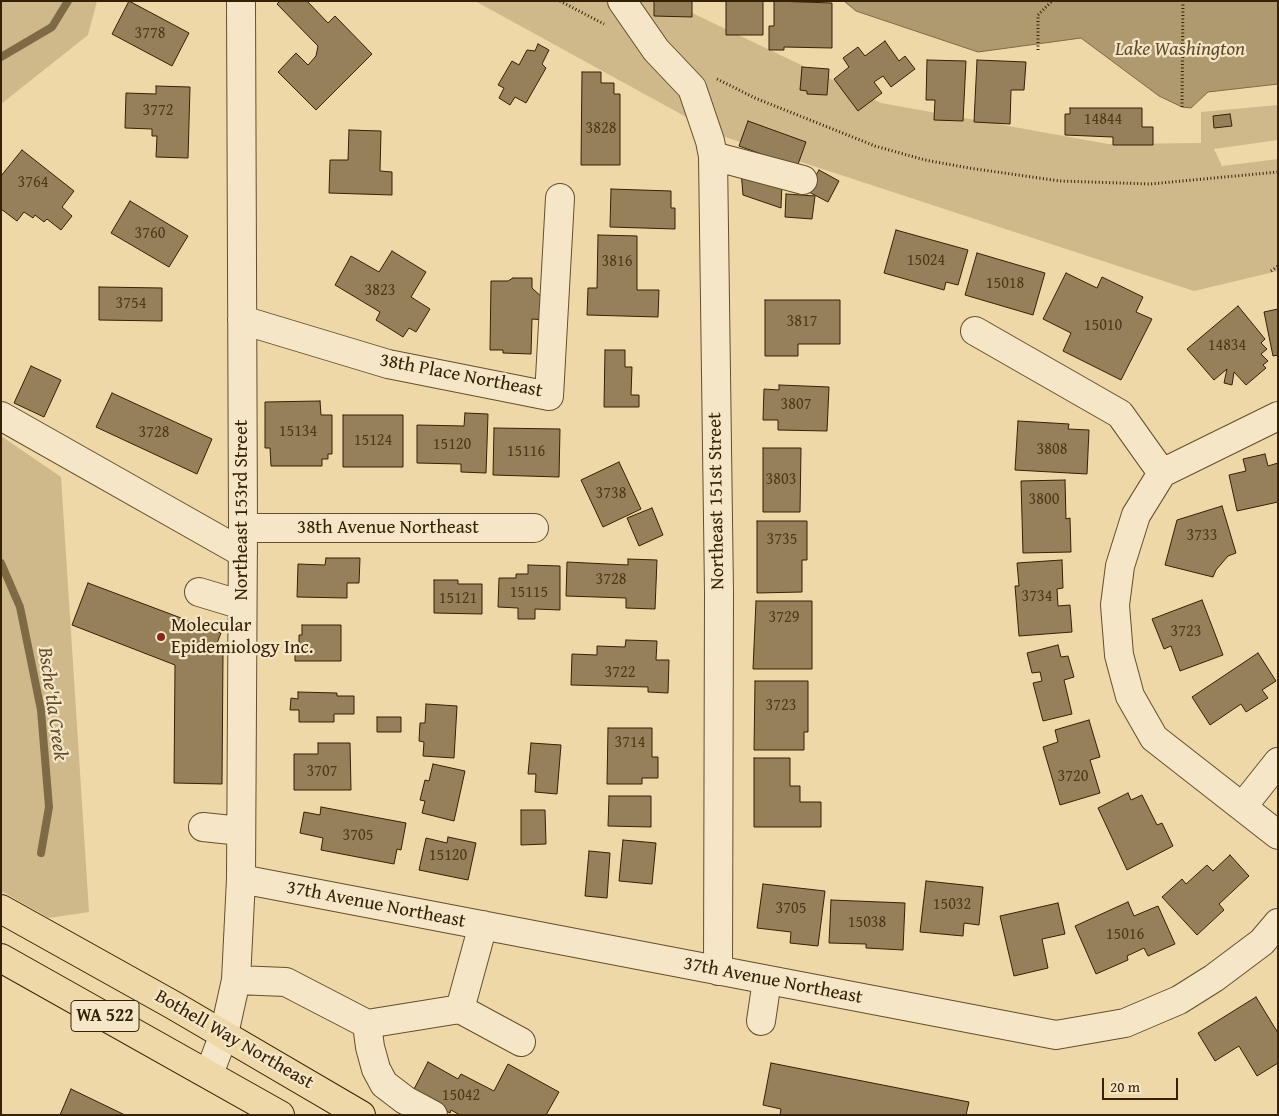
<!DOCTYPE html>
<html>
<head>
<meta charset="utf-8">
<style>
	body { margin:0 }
	#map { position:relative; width:1279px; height:1116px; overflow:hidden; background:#eed8a7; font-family:"Gentium Book Plus",serif }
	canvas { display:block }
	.frame { position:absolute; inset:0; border:2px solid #352104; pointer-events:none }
	.scale { position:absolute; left:1102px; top:1078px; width:76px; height:22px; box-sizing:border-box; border:2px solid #352104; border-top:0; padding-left:6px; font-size:15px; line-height:18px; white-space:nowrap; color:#352104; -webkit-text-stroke:4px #f4e6c6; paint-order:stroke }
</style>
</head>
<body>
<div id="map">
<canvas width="1279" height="1116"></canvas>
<div class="frame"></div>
<div class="scale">20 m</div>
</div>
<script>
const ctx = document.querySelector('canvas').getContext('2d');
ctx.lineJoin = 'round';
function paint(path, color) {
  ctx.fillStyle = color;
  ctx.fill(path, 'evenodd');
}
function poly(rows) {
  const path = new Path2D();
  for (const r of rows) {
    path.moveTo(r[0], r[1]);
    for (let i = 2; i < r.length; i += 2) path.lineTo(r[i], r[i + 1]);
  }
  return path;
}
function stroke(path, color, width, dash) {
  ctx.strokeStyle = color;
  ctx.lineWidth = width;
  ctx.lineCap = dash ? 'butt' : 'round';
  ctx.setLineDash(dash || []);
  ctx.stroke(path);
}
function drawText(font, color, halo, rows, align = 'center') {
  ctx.font = font + ' "Gentium Book Plus",serif';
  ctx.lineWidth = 4.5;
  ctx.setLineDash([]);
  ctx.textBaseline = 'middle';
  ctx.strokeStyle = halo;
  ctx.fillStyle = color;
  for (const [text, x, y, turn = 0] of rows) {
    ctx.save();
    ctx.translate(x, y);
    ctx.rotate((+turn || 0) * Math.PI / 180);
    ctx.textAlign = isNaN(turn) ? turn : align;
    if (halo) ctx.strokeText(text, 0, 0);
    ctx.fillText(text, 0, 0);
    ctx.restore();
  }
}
paint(poly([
	[1,1,97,1,88,35,1,104],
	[475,1,667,1,881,103,1108,144,1201,143,1201,112,1278,105,1278,140,1214,149,1222,166,1278,159,1278,271,1194,291,719,135],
	[1,436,61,477,89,912,49,918,1,891]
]), '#cfb98b');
const water = poly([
	[844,1,1278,1,1278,84,1208,92,1191,108,1182,107,1159,96,1081,38,978,52,856,11,844,1]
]);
paint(water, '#af9a70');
stroke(water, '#7e6a45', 1);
stroke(poly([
	[1,57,52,27,68,1],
	[1,563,20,607,41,710,49,807,41,853]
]), '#7e6a45', 8);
const building = poly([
	[129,1,189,33,172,66,112,34,129,1],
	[280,1,307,1,328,23,335,16,372,54,316,110,278,72,296,53,308,65,316,56,318,46,277,4,280,1],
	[654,1,692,1,692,17,654,16,654,1],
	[726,1,763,1,763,35,726,35,726,1],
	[774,1,832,3,832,48,784,47,784,50,769,50,769,26,774,26,774,1],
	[885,41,899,61,905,56,915,69,891,87,883,76,874,82,882,93,858,111,834,79,849,67,843,58,858,47,865,56,885,41],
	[538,44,549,50,542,64,546,68,526,103,515,97,510,105,499,98,504,88,498,85,512,61,519,65,527,50,535,51,538,44],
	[927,60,966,61,963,121,934,120,935,100,926,100,927,60],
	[977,60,1026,62,1024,90,1011,90,1010,124,974,122,977,60],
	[802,67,829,69,827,95,807,94,807,91,800,90,802,67],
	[582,72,601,72,601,83,614,83,614,94,620,94,620,165,581,165,582,72],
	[156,86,190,87,188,158,156,157,157,136,152,136,152,129,125,128,126,93,156,94,156,86],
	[1070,108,1142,108,1142,127,1153,127,1153,145,1113,145,1113,137,1065,135,1065,114,1070,114,1070,108],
	[1230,114,1232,126,1214,128,1213,116,1230,114],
	[748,121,806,142,797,167,739,146,748,121],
	[349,130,381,131,380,171,392,172,392,195,329,193,330,160,348,160,349,130],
	[22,150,74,191,62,207,72,216,61,230,47,219,44,222,35,215,33,218,24,212,17,221,1,209,1,176,22,150],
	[819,170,839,181,828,202,807,191,819,170],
	[741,171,782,183,781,208,743,195,741,171],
	[611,189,671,191,671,208,675,208,675,229,610,227,611,189],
	[786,194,815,196,812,219,785,217,786,194],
	[130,201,188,236,169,267,111,233,130,201],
	[896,230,968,250,958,285,946,282,944,290,884,273,896,230],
	[598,235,637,236,637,290,659,290,658,317,587,315,588,288,597,288,598,235],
	[392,251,426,272,411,297,430,309,416,332,409,328,403,337,376,320,380,312,335,285,351,256,379,272,392,251],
	[977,253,1045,273,1033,315,965,295,977,253],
	[1066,273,1097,288,1102,277,1143,297,1136,312,1152,319,1121,380,1063,351,1071,333,1043,319,1066,273],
	[513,278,532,278,532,288,545,300,545,320,532,319,531,354,503,353,503,350,490,350,491,281,508,281,513,278],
	[99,287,162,288,162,321,99,320,99,287],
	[765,300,840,300,840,344,798,344,798,356,765,356,765,300],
	[1238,306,1265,339,1261,343,1267,349,1261,354,1268,361,1263,365,1266,368,1246,385,1234,372,1232,385,1224,383,1227,369,1214,380,1187,349,1238,306],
	[1278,309,1278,355,1273,356,1264,312,1278,309],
	[605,350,625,350,625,367,632,367,631,395,639,395,639,407,604,407,605,350],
	[31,366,61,380,44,417,14,403,31,366],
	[779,385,829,387,827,431,778,430,778,420,763,420,764,389,779,390,779,385],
	[112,393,212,439,197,474,96,427,112,393],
	[320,401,321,415,332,415,332,454,328,454,328,459,322,459,322,466,271,466,270,448,265,448,265,402,320,401],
	[465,413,488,414,486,473,461,472,461,464,417,463,417,425,464,426,465,413],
	[343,415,403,415,403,467,343,467,343,415],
	[1018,421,1069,424,1068,429,1089,430,1087,474,1015,470,1018,421],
	[494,428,560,429,559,477,493,475,494,428],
	[763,448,801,448,800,512,763,512,763,448],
	[1265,454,1268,466,1278,463,1278,502,1237,511,1229,475,1246,471,1243,459,1265,454],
	[619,462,641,509,603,527,581,480,619,462],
	[1065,480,1066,519,1070,518,1071,552,1023,553,1021,481,1065,480],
	[1222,506,1236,553,1228,556,1216,570,1213,577,1165,565,1177,520,1222,506],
	[652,508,663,535,639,546,627,518,652,508],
	[757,521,807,521,807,560,802,560,802,592,757,593,757,521],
	[326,558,360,558,359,583,347,583,347,598,297,597,298,564,325,565,326,558],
	[628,559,657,560,655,609,626,608,626,598,566,596,567,562,628,565,628,559],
	[1062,560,1063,588,1057,589,1058,606,1070,605,1072,632,1019,636,1015,586,1019,586,1017,563,1062,560],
	[528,565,560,566,560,610,535,609,535,619,518,619,518,608,498,607,499,578,516,578,516,574,528,574,528,565],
	[434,580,458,580,458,584,482,584,482,614,434,613,434,580],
	[88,583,221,633,214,651,223,654,222,784,174,783,175,665,72,625,88,583],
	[1202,600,1223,655,1180,671,1171,646,1164,649,1152,619,1202,600],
	[756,601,812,601,812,669,753,669,756,601],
	[302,625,341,625,341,661,295,661,295,644,299,644,299,635,302,635,302,625],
	[626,640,657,641,656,660,669,660,668,693,648,692,648,687,571,685,572,654,597,655,597,646,625,647,626,640],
	[1058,645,1061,657,1068,656,1074,677,1064,680,1072,714,1043,721,1033,683,1042,681,1040,672,1032,673,1027,653,1058,645],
	[1258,653,1276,681,1262,690,1268,698,1246,712,1241,704,1210,725,1192,697,1258,653],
	[755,681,808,681,808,732,804,732,804,750,754,750,755,681],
	[298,692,337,693,337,696,354,696,354,714,334,714,334,722,299,722,299,710,290,710,291,698,298,699,298,692],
	[426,704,457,706,454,758,423,756,424,742,419,741,420,723,425,723,426,704],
	[377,717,401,717,401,732,377,732,377,717],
	[1089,720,1100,757,1090,760,1100,793,1060,805,1043,747,1058,742,1055,730,1089,720],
	[608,728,652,728,652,757,658,757,658,778,642,778,642,784,607,784,608,728],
	[318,743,350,743,351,790,294,790,294,754,318,754,318,743],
	[531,743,561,745,557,794,535,792,536,774,528,774,531,743],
	[754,758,790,758,790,786,800,786,800,802,821,802,821,827,754,827,754,758],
	[433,764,465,771,454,821,422,813,425,801,420,800,425,780,429,781,433,764],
	[1128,793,1131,800,1142,795,1157,825,1162,823,1173,846,1127,870,1098,808,1128,793],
	[609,796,651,796,651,827,608,826,609,796],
	[321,807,406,823,401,850,397,849,394,864,321,850,323,838,300,833,304,812,320,815,321,807],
	[521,810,545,810,546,844,521,845,521,810],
	[448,837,476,843,468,880,419,870,426,838,447,843,448,837],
	[623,840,656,843,652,884,619,881,623,840],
	[589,851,610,853,607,898,585,896,589,851],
	[1230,855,1249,876,1219,904,1224,910,1197,935,1162,897,1182,879,1186,884,1207,865,1213,871,1230,855],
	[926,881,983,887,979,925,964,923,963,936,920,932,926,881],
	[763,884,825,891,818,946,790,943,791,932,757,928,763,884],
	[831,900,905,903,903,950,866,948,866,944,829,943,831,900],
	[1128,902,1134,916,1158,906,1175,944,1148,956,1144,948,1127,956,1128,960,1096,974,1075,926,1128,902],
	[1058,903,1065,934,1042,939,1048,968,1014,976,1000,916,1058,903],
	[1256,997,1278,1033,1278,1063,1257,1076,1239,1046,1215,1061,1198,1033,1256,997],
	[428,1062,458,1079,461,1074,494,1091,508,1064,559,1092,546,1115,460,1115,451,1110,450,1113,412,1093,428,1062],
	[771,1063,969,1102,966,1115,780,1115,781,1109,763,1105,771,1063],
	[71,1089,125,1115,60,1115,71,1089]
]);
paint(building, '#958059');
stroke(building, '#352104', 1);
const minor = poly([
	[622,1,656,50,692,88,710,141,713,156,719,592,718,971],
	[713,156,803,180],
	[242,320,388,364,549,396,560,198],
	[975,331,1120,414,1162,473],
	[1,416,243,553],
	[1278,416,1162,473,1136,515,1120,566,1115,605,1119,655,1130,696,1154,738,1278,835],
	[243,528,534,528],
	[199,592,242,605],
	[1243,806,1278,762],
	[203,827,241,831],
	[241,879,1056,1035,1125,1023,1179,1000,1214,978,1262,942,1278,923],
	[236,980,286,982,367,1024,370,1047,376,1069,384,1084,405,1100,433,1115],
	[460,1009,483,925],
	[761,1021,767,980],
	[367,1024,460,1009,521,1042],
	[209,1074,224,1034,236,980,241,879,243,528,241,1]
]);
const major = poly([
	[1,909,173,1005,361,1115],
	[1,958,280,1115]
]);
stroke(minor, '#634f2d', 30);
stroke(major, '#352104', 30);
stroke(poly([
	[560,1,604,24],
	[1038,50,1038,15,1052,1],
	[717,79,755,98,875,146,925,160,969,168,1060,181,1150,184,1278,172],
	[1182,107,1183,1],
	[1271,271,1278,266]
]), '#352104', 3, [1, 2.5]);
stroke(minor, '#f4e6c6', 28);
stroke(major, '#eed8a7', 28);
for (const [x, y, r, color] of [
	[161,637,5,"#8f2418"]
]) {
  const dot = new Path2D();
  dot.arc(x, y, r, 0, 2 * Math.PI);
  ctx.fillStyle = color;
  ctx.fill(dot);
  stroke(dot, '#f4e6c6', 2);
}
drawText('16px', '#4d3919', null, [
	["3778",150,34],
	["3772",158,111],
	["14844",1103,120],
	["3828",601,129],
	["3764",33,183],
	["3760",150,234],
	["15024",926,261],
	["3816",617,262],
	["15018",1005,284],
	["3823",380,291],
	["3754",131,304],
	["3817",802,322],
	["15010",1103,326],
	["14834",1227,346],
	["3807",796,405],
	["15134",298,432],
	["3728",154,433],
	["15124",373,441],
	["15120",452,445],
	["3808",1052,450],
	["15116",526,452],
	["3803",781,480],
	["3738",611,494],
	["3800",1044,500],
	["3733",1202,536],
	["3735",782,540],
	["3728",611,580],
	["15115",529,593],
	["3734",1037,597],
	["15121",458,599],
	["3729",784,618],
	["3723",1186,632],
	["3722",620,673],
	["3723",781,706],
	["3714",630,743],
	["3707",322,772],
	["3720",1073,777],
	["3705",358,836],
	["15120",448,856],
	["15032",952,905],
	["3705",791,909],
	["15038",867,923],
	["15016",1125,935],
	["15042",461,1096]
]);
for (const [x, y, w] of [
	[105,1016,68]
]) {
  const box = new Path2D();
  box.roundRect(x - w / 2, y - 15.5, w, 31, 4);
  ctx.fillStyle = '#f4e6c6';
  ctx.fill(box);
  stroke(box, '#352104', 1);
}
drawText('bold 18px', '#352104', null, [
	["WA 522",105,1016]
]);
drawText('19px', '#352104', '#f4e6c6', [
	["38th Place Northeast",461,376,11],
	["Northeast 151st Street",717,501,-91],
	["Northeast 153rd Street",242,510,-90],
	["38th Avenue Northeast",388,528],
	["37th Avenue Northeast",376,905,11],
	["37th Avenue Northeast",773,981,11],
	["Bothell Way Northeast",234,1040,30]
]);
drawText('19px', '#352104', '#f4e6c6', [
	["Molecular",171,626],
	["Epidemiology Inc.",171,648]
], 'left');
drawText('italic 20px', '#604b2a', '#f4e6c6', [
	["Lake Washington",1180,50],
	["Bsche'tla Creek",52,704,82]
]);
</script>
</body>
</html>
